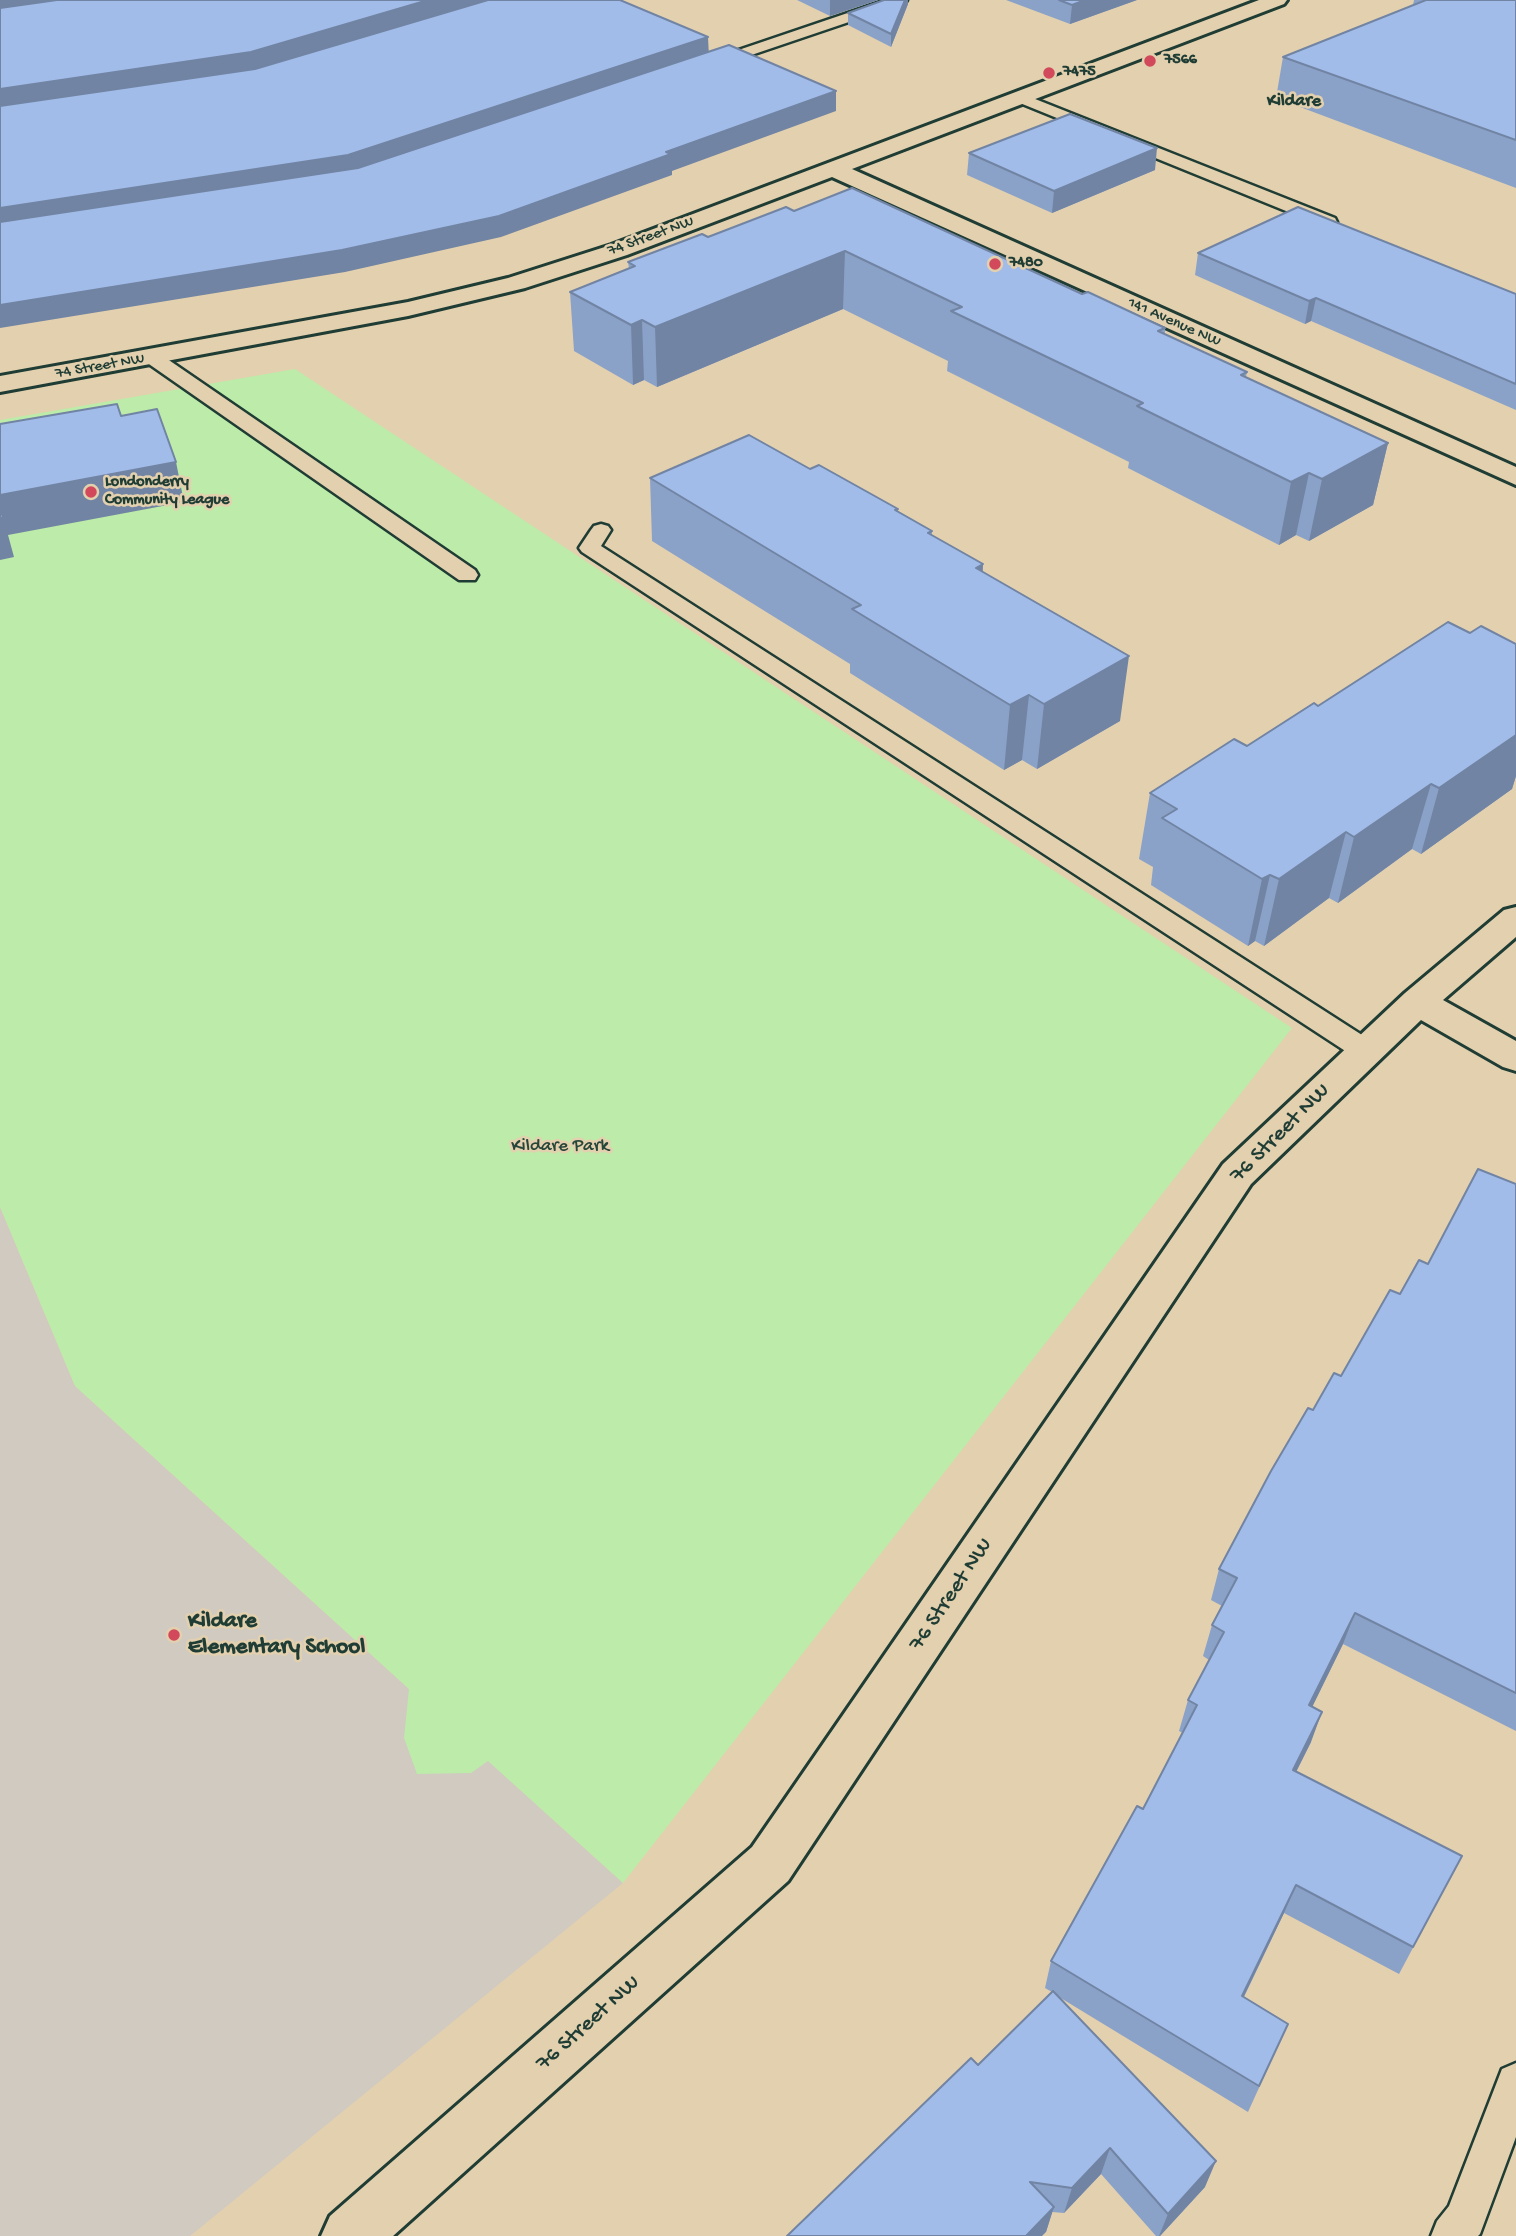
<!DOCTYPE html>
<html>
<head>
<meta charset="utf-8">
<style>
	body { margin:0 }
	canvas { display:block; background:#e3d0ae }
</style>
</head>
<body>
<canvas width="1516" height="2236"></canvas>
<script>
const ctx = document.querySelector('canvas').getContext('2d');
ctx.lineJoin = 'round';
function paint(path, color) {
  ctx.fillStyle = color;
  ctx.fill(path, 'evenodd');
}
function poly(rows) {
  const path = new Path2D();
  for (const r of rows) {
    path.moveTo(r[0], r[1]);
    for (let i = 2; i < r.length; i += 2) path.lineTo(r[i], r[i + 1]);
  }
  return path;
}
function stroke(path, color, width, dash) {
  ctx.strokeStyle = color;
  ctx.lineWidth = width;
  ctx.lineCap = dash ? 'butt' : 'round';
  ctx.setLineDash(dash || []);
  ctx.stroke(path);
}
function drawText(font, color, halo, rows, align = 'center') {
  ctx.font = font + ' "Gochi Hand",sans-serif';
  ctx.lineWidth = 5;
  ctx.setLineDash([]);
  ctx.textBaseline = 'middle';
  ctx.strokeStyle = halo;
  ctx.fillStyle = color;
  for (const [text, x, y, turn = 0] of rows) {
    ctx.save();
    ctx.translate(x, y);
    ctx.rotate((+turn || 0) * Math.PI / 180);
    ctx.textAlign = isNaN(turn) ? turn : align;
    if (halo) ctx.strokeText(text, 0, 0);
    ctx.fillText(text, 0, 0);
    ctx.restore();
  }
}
paint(poly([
	[0,1207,75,1386,623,1883,190,2236,0,2236]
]), '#d0cac0');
paint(poly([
	[295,369,1292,1028,623,1883,488,1761,471,1773,417,1774,404,1738,409,1689,75,1386,0,1207,0,420]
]), '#bdeba9');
const lane = poly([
	[886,0,907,0,905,3,716,67,706,67,704,64,706,61,886,0],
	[1020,93,1335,218,1337,222,1329,227,1323,226,1015,101,1012,98,1015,95,1020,93],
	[153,352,160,354,475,570,478,575,475,580,459,580,146,362,144,358,146,354,153,352],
	[601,524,608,526,611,530,601,546,1376,1044,1380,1051,1376,1058,1366,1060,1356,1058,582,552,579,548,591,530,594,526,601,524],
	[1516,2063,1516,2137,1480,2234,1478,2236,1431,2236,1437,2221,1449,2206,1502,2069,1516,2063]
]);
const street = poly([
	[1516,907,1516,937,1443,1000,1516,1041,1516,1071,1503,1067,1421,1020,1251,1184,788,1881,393,2236,321,2236,330,2216,752,1847,1223,1164,1405,993,1504,910,1516,907]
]);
const secondary = poly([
	[1259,0,1287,0,1284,4,852,169,1516,467,1516,485,832,177,627,255,525,288,408,316,0,392,0,376,408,302,508,278,611,245,1259,0]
]);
stroke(lane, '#1f3d34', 5);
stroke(street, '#1f3d34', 6);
stroke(secondary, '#1f3d34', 6);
paint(lane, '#e3d0ae');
paint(street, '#e3d0ae');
paint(secondary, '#e3d0ae');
paint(poly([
	[797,0,878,0,830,16],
	[884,0,908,0,908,4,891,47,848,25,848,13],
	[1006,0,1137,0,1070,24],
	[1414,0,1516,0,1516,188,1276,98,1283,57,1413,5],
	[969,153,1155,170,1052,213,967,175],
	[794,211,1082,294,1165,328,1165,334,1247,372,1246,377,1388,443,1373,505,1309,541,1296,535,1279,545,1128,468,1129,462,947,371,948,361,843,309,657,387,644,380,633,385,574,351,570,292,629,269,628,262],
	[1198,253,1516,294,1516,410,1311,321,1305,324,1195,275],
	[810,469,898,509,898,512,932,531,932,535,983,564,983,572,1120,721,1037,769,1022,760,1004,770,850,673,850,664,652,541,650,478],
	[1470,633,1516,644,1516,776,1512,789,1421,854,1412,849,1338,903,1329,898,1264,946,1255,941,1248,946,1151,885,1153,867,1139,859,1150,793,1247,746,1318,706],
	[1516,1184,1516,1731,1343,1644,1312,1707,1311,1742,1296,1772,1462,1856,1399,1974,1284,1913,1244,1997,1288,2024,1248,2112,1059,1997,1205,2187,1160,2236,1156,2236,1101,2174,1064,2213,1052,2212,1046,2232,978,2065,1052,1992,1045,1988,1051,1961,1143,1809,1183,1733,1179,1731,1188,1700,1209,1660,1203,1656,1212,1625,1222,1606,1211,1600,1219,1569,1313,1410,1341,1376,1400,1294,1428,1264]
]), '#8ba2c8');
paint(poly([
	[0,0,106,0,0,14],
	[428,0,495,0,254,72,0,110,0,89],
	[830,0,878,0,830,16],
	[905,0,908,0,908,4,891,47,891,34],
	[1085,0,1137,0,1070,24,1072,5],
	[708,37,709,57,350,176,0,230,0,208],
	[836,91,836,111,672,171,672,175,501,237,345,272,0,328,0,305,666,152],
	[1157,148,1155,170,1052,213,1054,191],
	[845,251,843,309,657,387,655,327],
	[1316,298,1311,321,1305,324,1309,301],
	[642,320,644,380,633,385,631,325],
	[1388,443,1373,505,1309,541,1322,479],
	[176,462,184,502,8,535,14,557,0,560,0,495],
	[1309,473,1296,535,1279,545,1291,482],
	[983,564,978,628,976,568],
	[1129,656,1120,721,1037,769,1044,704],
	[1029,695,1022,760,1004,770,1010,705],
	[1516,735,1516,776,1512,789,1421,854,1439,788],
	[1431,784,1412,849,1338,903,1354,837],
	[1346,832,1329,898,1264,946,1279,879],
	[1270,875,1255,941,1248,946,1262,879],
	[1355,1613,1343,1644,1298,1736,1309,1705],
	[1322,1712,1311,1742,1282,1800,1293,1770],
	[1296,1885,1284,1913,1231,2023,1242,1996],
	[1110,2148,1101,2174,1064,2213,1072,2188],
	[1216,2161,1205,2187,1160,2236,1159,2236,1168,2214],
	[1054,2207,1046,2232,1042,2236,1026,2236]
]), '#7184a3');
const building = poly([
	[57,0,428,0,251,52,0,89,0,8,57,0],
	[488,0,620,0,708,37,348,155,0,208,0,106,255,69,488,0],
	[884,0,905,0,891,34,848,13,884,0],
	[1059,0,1085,0,1072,5,1059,0],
	[1426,0,1516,0,1516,140,1283,57,1426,0],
	[729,45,836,91,666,152,671,154,499,216,342,250,0,305,0,222,358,168,729,45],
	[1070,114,1157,148,1054,191,969,153,1070,114],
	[852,188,1082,294,1088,292,1165,328,1158,331,1247,372,1241,375,1388,443,1322,479,1309,473,1291,482,1137,406,1143,403,951,311,962,307,845,251,655,327,642,320,631,325,570,292,635,266,628,262,702,234,708,237,786,207,794,211,852,188],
	[1298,207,1516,294,1516,384,1316,298,1309,301,1198,253,1298,207],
	[117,404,121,416,157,409,176,462,0,495,0,424,117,404],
	[749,435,810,469,819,465,898,509,895,510,932,531,928,533,983,564,976,568,1129,656,1044,704,1029,695,1010,705,852,609,861,605,650,478,749,435],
	[0,508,3,518,0,518,0,508],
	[1448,622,1470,633,1481,626,1516,644,1516,735,1439,788,1431,784,1354,837,1346,832,1279,879,1270,875,1262,879,1162,818,1177,809,1150,793,1234,739,1247,746,1314,703,1318,706,1448,622],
	[1478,1169,1516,1184,1516,1693,1355,1613,1309,1705,1322,1712,1293,1770,1462,1856,1413,1947,1296,1885,1242,1996,1288,2024,1259,2086,1051,1961,1137,1806,1143,1809,1197,1705,1188,1700,1224,1632,1212,1625,1237,1578,1219,1569,1271,1471,1308,1408,1313,1410,1334,1373,1341,1376,1390,1290,1400,1294,1419,1260,1428,1264,1478,1169],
	[1053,1991,1216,2161,1168,2214,1110,2148,1072,2188,1030,2182,1054,2207,1026,2236,787,2236,971,2058,978,2065,1053,1991]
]);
paint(building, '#a2bce9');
stroke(building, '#7184a3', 2);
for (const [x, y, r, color] of [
	[1150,61,7,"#d1495b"],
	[1049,73,7,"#d1495b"],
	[995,264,7,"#d1495b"],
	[91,492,7,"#d1495b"],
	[174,1635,7,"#d1495b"]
]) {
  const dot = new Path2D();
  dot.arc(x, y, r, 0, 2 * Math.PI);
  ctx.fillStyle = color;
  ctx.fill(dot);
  stroke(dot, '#e3d0ae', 2.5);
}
drawText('bold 16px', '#1f3d34', '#e3d0ae', [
	["7566",1164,61],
	["7475",1063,73],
	["7480",1009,264],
	["Londonderry",105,483],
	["Community League",105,501]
], 'left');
drawText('16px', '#1f3d34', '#e3d0ae', [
	["74 Street NW",651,237,-20],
	["141 Avenue NW",1174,323,24],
	["74 Street NW",100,367,-10]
]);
drawText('bold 18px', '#1f3d34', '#e3d0ae', [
	["Kildare",1294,102]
]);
drawText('19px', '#27463a', '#e3d0ae', [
	["Kildare Park",560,1147]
]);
drawText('23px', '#1f3d34', '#e3d0ae', [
	["76 Street NW",1281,1134,-45],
	["76 Street NW",952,1595,-56],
	["76 Street NW",589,2024,-42]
]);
drawText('bold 23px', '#1f3d34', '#e3d0ae', [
	["Kildare",188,1622],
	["Elementary School",188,1648]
], 'left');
</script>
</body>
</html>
